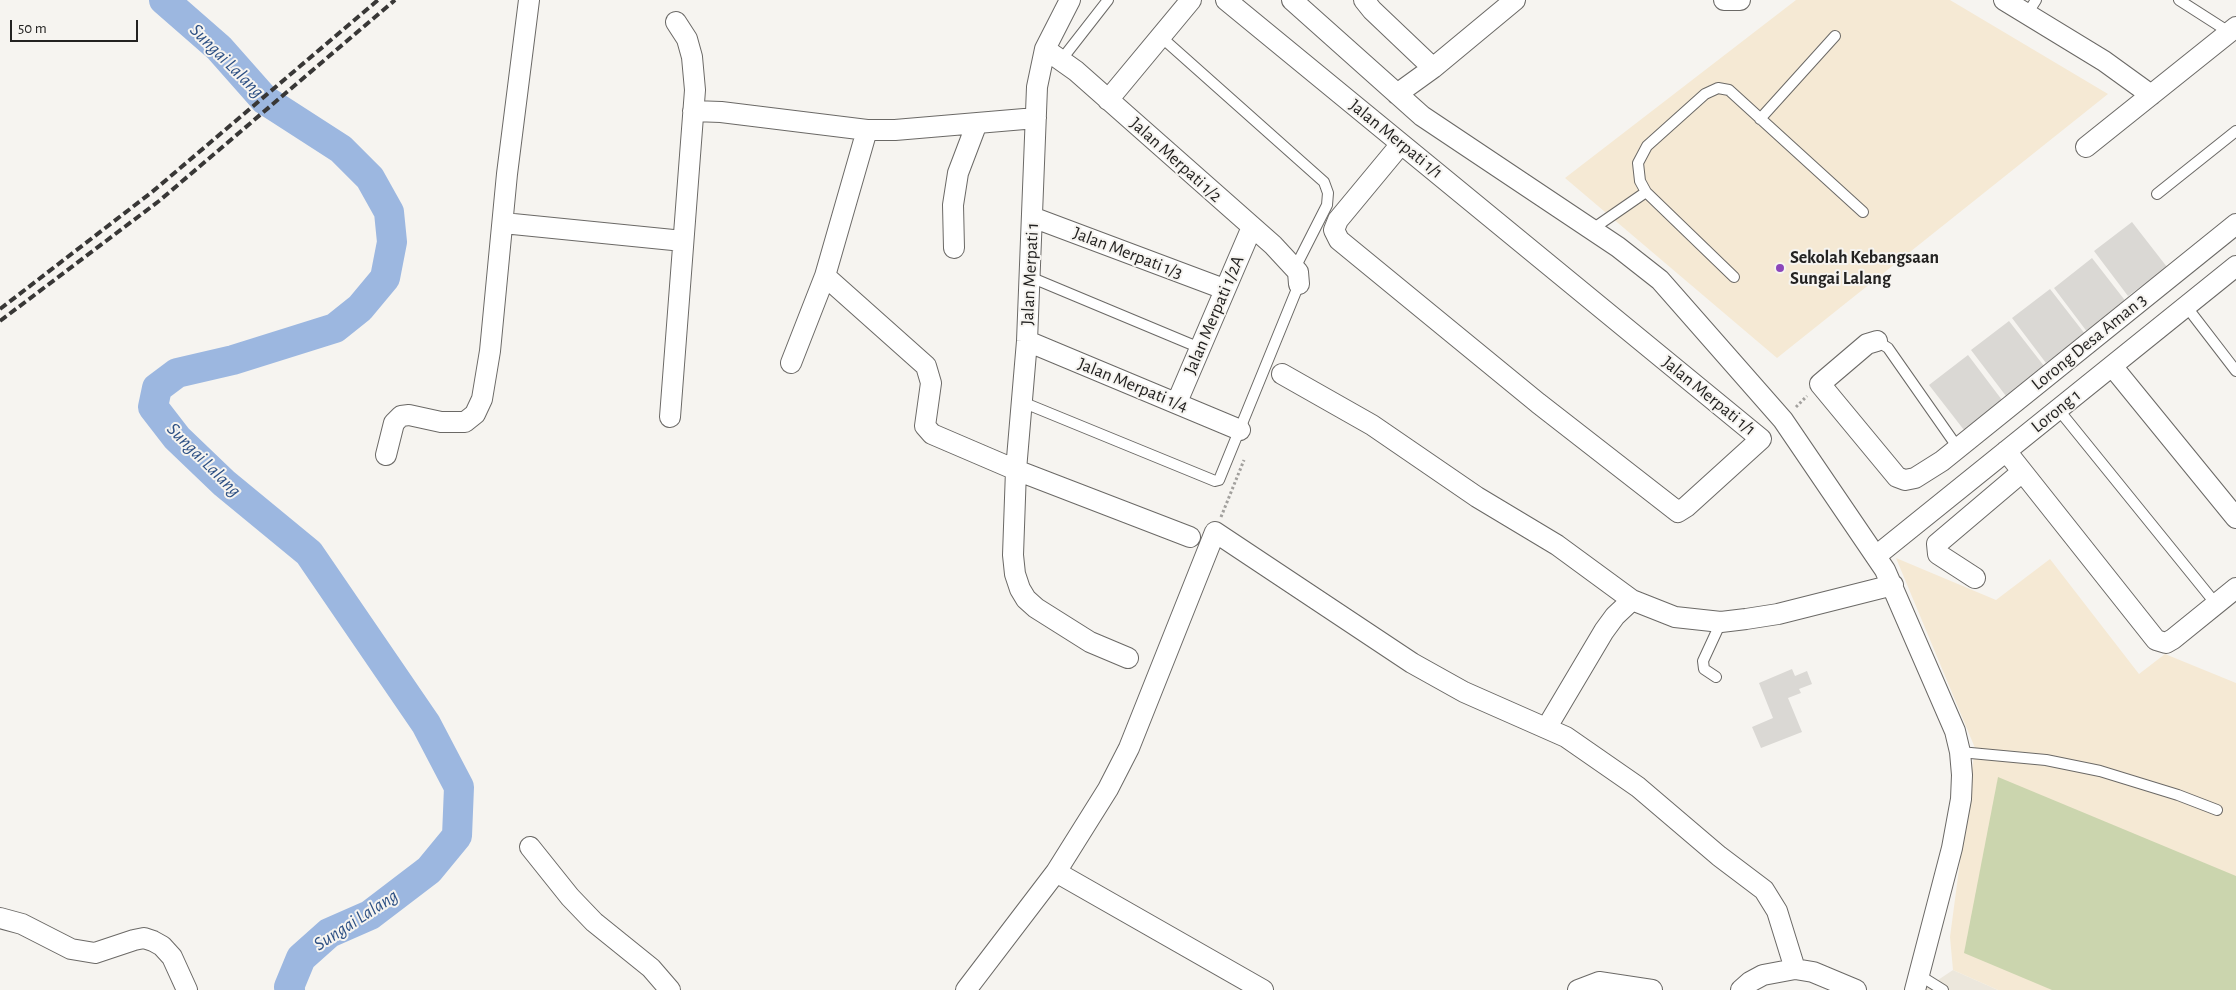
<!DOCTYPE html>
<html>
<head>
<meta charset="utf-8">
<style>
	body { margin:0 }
	#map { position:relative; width:2236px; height:990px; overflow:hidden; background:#f6f4f0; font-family:"Alegreya Sans",sans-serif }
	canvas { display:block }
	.scale { position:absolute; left:10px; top:20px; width:128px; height:22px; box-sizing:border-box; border:2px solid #232221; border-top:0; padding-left:6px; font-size:15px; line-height:18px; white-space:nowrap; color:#232221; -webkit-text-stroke:4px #f6f4f0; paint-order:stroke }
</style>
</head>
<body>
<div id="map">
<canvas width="2236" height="990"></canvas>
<div class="scale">50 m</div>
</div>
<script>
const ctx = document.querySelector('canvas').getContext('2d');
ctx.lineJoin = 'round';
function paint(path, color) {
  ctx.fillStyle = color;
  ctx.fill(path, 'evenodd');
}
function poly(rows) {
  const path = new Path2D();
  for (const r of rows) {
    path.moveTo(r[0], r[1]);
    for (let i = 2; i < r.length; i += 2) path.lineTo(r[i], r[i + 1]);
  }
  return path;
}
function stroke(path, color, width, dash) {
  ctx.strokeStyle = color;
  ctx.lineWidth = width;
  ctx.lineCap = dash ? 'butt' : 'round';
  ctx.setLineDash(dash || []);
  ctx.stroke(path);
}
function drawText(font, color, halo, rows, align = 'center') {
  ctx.font = font + ' "Alegreya Sans",sans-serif';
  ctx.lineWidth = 4;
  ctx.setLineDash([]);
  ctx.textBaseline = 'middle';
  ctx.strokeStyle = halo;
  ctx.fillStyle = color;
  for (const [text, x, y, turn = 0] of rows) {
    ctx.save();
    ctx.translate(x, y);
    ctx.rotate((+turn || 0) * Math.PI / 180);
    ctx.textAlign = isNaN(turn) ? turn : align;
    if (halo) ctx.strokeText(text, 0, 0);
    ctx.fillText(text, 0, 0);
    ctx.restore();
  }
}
paint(poly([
	[1953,970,1998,990,1923,990]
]), '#ece7dc');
paint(poly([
	[1796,0,1950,0,2108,94,1777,358,1565,178],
	[1896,558,1996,600,2050,559,2139,674,2165,654,2236,683,2236,990,1998,990,1953,970,1950,937,1975,748]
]), '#f5e9d4');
paint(poly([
	[1998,777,2236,876,2236,990,2052,990,1964,953]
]), '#cbd5ae');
stroke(poly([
	[164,0,219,48,265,100,341,149,370,178,389,212,392,242,385,278,360,308,335,328,233,360,177,373,157,388,153,407,177,438,224,483,309,553,426,724,459,787,457,836,429,870,370,915,329,933,301,958,289,987,290,990]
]), '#9cb7e0', 30);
paint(poly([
	[2132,222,2167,267,2128,296,2094,251],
	[2092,258,2127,303,2088,333,2054,288],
	[2050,289,2085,334,2046,363,2012,318],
	[2009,321,2044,366,2006,396,1971,350],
	[1968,355,2002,400,1964,430,1929,385],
	[1792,669,1795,676,1807,671,1812,684,1799,689,1801,693,1788,698,1802,732,1761,748,1752,727,1773,718,1759,683]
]), '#dad8d4');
const lane = poly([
	[2179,0,2229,32],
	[2027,14,2036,0],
	[1160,36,1324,182,1328,193,1327,205,1295,268],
	[1062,59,1108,0],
	[1760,119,1835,36],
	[1646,192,1734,277],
	[2157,194,2236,131],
	[1591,230,1646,192,1640,181,1638,163,1647,146,1705,94,1718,88,1729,90,1863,212],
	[1030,277,1200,348],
	[2186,306,2236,371],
	[1877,341,1888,348,1958,448],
	[1022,402,1215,481,1219,480,1299,284],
	[2058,409,2216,604],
	[1716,677,1704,669,1703,661,1721,622],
	[1960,752,2046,760,2100,771,2178,795,2217,810],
	[1919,975,1943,990]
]);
const street = poly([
	[1070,0,1045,49,1037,87,1027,341,1016,470,1013,555,1015,574,1020,589,1026,599,1036,608,1090,642,1128,658],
	[1226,0,1761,439,1686,507,1678,512,1538,403,1339,240,1334,230,1338,220,1401,144],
	[1292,0,1422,116,1618,247,1660,280,1783,420,1885,570,1955,731,1960,752,1962,775,1961,799,1952,848,1915,990],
	[1364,0,1372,10,1433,68],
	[1724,0,1740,0],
	[2004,0,2104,61,2151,95],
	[1045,49,1076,71,1273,245,1298,272,1299,284],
	[1397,94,1433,68,1515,0],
	[1108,100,1191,0],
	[693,111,721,112,867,130,895,130,1036,118],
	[2086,147,2236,27],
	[1032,217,1224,289],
	[503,223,683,241],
	[954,248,953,205,958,173,977,123],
	[825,276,926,366,931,383,925,426,932,434,1016,470,1190,537],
	[1027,341,1240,430],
	[1877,341,1867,344,1820,384,1897,477,1905,480,1915,478,1942,461,2236,224],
	[791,363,825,276,867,130],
	[2112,366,2236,518],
	[1282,374,1372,425,1477,497,1557,545,1632,600,1675,617,1721,622,1746,619,1778,614,1893,585],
	[1177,402,1252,227],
	[670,417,695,90,692,57,687,39,676,22],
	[2006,451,2156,640,2166,643,2173,639,2236,588],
	[386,455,394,423,401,416,409,415,441,422,465,422,475,414,482,399,490,351,507,174,529,0],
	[1876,556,2236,266],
	[1975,578,1938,554,1937,544,2022,472],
	[1547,727,1604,631,1615,616,1632,600],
	[530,847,570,897,594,922,651,968,670,990],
	[1056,872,1263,990],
	[0,918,22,924,71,949,95,953,134,940,144,938,153,941,162,946,172,957,187,990],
	[966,990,1056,872,1108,789,1129,748,1215,532,1412,663,1464,692,1566,737,1638,787,1719,856,1764,890,1777,911,1795,969],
	[1578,990,1599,982,1652,990],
	[1741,990,1750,982,1763,975,1795,969,1813,972,1856,990]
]);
stroke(lane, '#6b6966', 12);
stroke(street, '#6b6966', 22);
stroke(poly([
	[1796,407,1807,396],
	[1221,517,1244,460]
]), '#a2a09d', 3, [2.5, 2.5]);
stroke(lane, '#fff', 10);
stroke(street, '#fff', 20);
stroke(poly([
	[0,309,152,192,378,0],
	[0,321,159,201,395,0]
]), '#383736', 4, [8, 4]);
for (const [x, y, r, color] of [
	[1780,268,5,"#8c46ba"]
]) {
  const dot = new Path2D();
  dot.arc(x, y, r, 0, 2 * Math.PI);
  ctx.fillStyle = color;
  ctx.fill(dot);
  stroke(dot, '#f6f4f0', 2);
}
drawText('18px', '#232221', '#f6f4f0', [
	["Jalan Merpati 1/1",1396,139,39],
	["Jalan Merpati 1/2",1176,160,42],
	["Jalan Merpati 1/3",1128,253,21],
	["Jalan Merpati 1",1030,274,-87],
	["Jalan Merpati 1/2A",1214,315,-67],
	["Lorong Desa Aman 3",2089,342,-39],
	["Jalan Merpati 1/4",1133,385,22],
	["Jalan Merpati 1/1",1709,396,39],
	["Lorong 1",2056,411,-39]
]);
drawText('bold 18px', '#232221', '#f6f4f0', [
	["Sekolah Kebangsaan",1790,258],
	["Sungai Lalang",1790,279]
], 'left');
drawText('italic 19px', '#2d5084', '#f6f4f0', [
	["Sungai Lalang",227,61,45],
	["Sungai Lalang",204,460,45],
	["Sungai Lalang",356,920,-33]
]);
</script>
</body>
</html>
